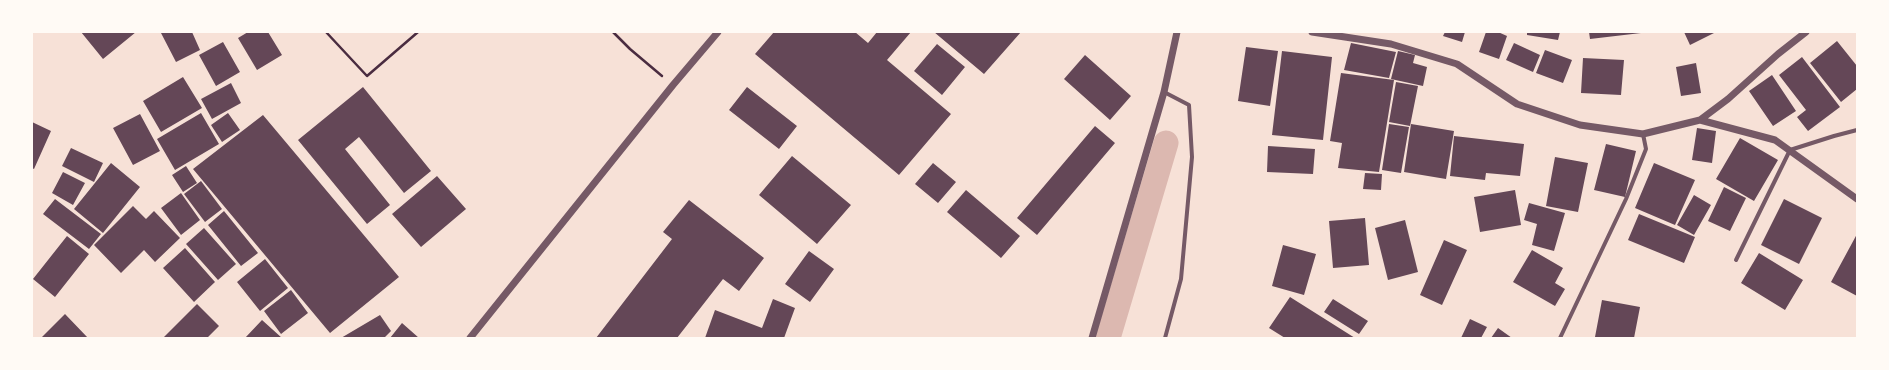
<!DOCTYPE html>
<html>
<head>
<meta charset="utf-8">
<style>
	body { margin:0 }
	#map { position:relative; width:1889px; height:370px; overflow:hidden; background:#f7e1d7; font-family:"Alegreya Sans",sans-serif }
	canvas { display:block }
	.frame { position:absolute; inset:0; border:33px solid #fffaf5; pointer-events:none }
</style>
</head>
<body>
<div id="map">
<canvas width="1889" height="370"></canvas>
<div class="frame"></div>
</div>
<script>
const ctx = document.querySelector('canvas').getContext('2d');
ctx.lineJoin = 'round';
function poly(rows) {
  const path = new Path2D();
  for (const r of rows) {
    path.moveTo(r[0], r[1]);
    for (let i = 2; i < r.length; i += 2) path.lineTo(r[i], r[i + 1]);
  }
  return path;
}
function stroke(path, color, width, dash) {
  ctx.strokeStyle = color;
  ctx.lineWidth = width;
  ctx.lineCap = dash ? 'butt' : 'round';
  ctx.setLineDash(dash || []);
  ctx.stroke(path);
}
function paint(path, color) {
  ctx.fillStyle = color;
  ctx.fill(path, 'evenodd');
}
stroke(poly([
	[1108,338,1166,143]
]), '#dcb8b0', 25);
paint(poly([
	[81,32,136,32,103,59],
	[164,32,192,32,200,50,176,62,161,33],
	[248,32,268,32,282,55,257,70,238,38],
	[774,32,855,32,868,43,877,32,911,32,887,60,951,114,899,175,755,54],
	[934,32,1021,32,984,74],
	[1445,32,1465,32,1462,42,1443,36],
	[1486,32,1498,32,1507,36,1499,59,1479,52],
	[1527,32,1560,32,1558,40,1527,35],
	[1589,32,1641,32,1641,33,1590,39],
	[1684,32,1716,32,1690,45],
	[1837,41,1857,66,1857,89,1841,102,1810,63],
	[223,42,240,72,216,86,199,55],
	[1351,43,1396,52,1389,78,1344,70],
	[1514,43,1540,55,1533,72,1506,60],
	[937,44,965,67,942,95,914,71],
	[1246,47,1278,51,1270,106,1238,101],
	[1545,50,1572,60,1563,83,1536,73],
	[1282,51,1332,57,1323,140,1272,135],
	[1398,51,1415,55,1413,63,1427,67,1423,86,1391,79],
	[1085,55,1131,96,1110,120,1064,79],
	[1802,57,1840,107,1808,131,1797,117,1806,110,1779,75],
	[1583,58,1624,60,1621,95,1581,93],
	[1696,63,1701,93,1681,96,1676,67],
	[1341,73,1394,80,1379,172,1338,168,1342,143,1330,141],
	[1772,75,1796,111,1773,126,1749,91],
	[183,77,202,108,161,132,143,101],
	[1396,82,1418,86,1410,126,1389,122],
	[231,83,241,103,212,119,201,99],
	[363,87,431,171,404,193,359,137,345,149,390,205,367,224,298,140],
	[747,87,797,126,779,149,729,110],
	[201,113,219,144,175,170,157,139],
	[228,113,240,130,222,142,211,125],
	[140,114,160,151,133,165,113,128],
	[263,115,399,277,330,333,193,169],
	[32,122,51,131,34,169,32,168],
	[1389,124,1409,127,1401,173,1382,170],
	[1411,124,1454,131,1446,179,1404,172],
	[1095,126,1115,143,1037,235,1017,218],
	[1697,128,1716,131,1712,163,1692,160],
	[1454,136,1524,144,1520,176,1486,173,1485,180,1450,176],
	[1740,138,1778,160,1754,201,1716,179],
	[1606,144,1636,151,1625,197,1594,190],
	[1268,146,1315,149,1313,174,1267,172],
	[71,148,103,163,94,182,62,166],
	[792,156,851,205,817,244,759,195],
	[1555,157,1588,163,1578,212,1546,206],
	[111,163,140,187,103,233,74,209],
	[933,163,956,182,938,203,915,184],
	[1654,163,1695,180,1675,225,1635,208],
	[186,166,197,183,183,192,172,175],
	[63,172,85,183,73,205,52,193],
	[1365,173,1382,174,1381,190,1363,189],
	[437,176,466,209,421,247,392,214],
	[201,181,222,209,205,222,184,194],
	[1724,187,1746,198,1730,231,1708,221],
	[966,190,1020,236,1001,258,947,212],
	[1515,190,1521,225,1480,232,1474,197],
	[181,193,200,220,181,235,161,208],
	[1694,195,1711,205,1694,235,1677,225],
	[55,199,101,234,89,249,43,214],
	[1784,199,1822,218,1799,264,1761,245],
	[689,200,764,258,739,291,723,279,677,338,596,338,672,239,663,232],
	[1529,203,1565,213,1554,251,1532,245,1537,224,1524,220],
	[133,206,146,219,154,211,180,238,155,262,144,250,121,273,94,245],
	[224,211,258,253,241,266,208,225],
	[1639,214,1695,237,1684,263,1628,240],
	[1365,218,1369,265,1333,268,1329,221],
	[1405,220,1418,272,1388,280,1375,228],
	[204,228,236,264,218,280,186,244],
	[1857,234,1857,296,1831,282],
	[67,236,89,254,55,297,33,279],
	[1444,240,1467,250,1442,305,1420,295],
	[1283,245,1316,254,1304,295,1272,286],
	[185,248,215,282,194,302,163,268],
	[1532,250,1563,268,1555,283,1565,289,1555,306,1513,282],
	[809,251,834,269,810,302,785,284],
	[1759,253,1803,280,1785,310,1741,283],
	[265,259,288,288,260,311,237,282],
	[291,290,308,313,281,334,264,311],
	[1290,297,1355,338,1285,338,1269,328],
	[773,299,795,308,784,338,705,338,715,310,762,328],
	[1333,299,1368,321,1359,334,1324,312],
	[1602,300,1640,307,1634,338,1595,337],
	[197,304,219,326,207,338,163,338],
	[65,314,88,338,41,338],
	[380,315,391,331,384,338,341,338],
	[1470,319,1487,327,1481,338,1461,338],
	[262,320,282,338,245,338],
	[402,323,419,338,390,338],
	[1498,328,1512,338,1491,338]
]), '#644757');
stroke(poly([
	[326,32,367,76,418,32],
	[613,32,630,49,662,76]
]), '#4a2c40', 2.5);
stroke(poly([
	[1164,92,1189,105,1192,157,1181,279,1165,338],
	[1736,260,1790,150,1834,136,1857,130],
	[1560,338,1626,199,1646,149,1643,134]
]), '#755966', 4);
stroke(poly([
	[1312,32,1391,44,1457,64,1517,104,1580,125,1643,134,1700,120,1775,140,1857,199],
	[1700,120,1728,99,1778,54,1806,32],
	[470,338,673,85,718,32],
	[1092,338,1164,92,1177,32]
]), '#755966', 7);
</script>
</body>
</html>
